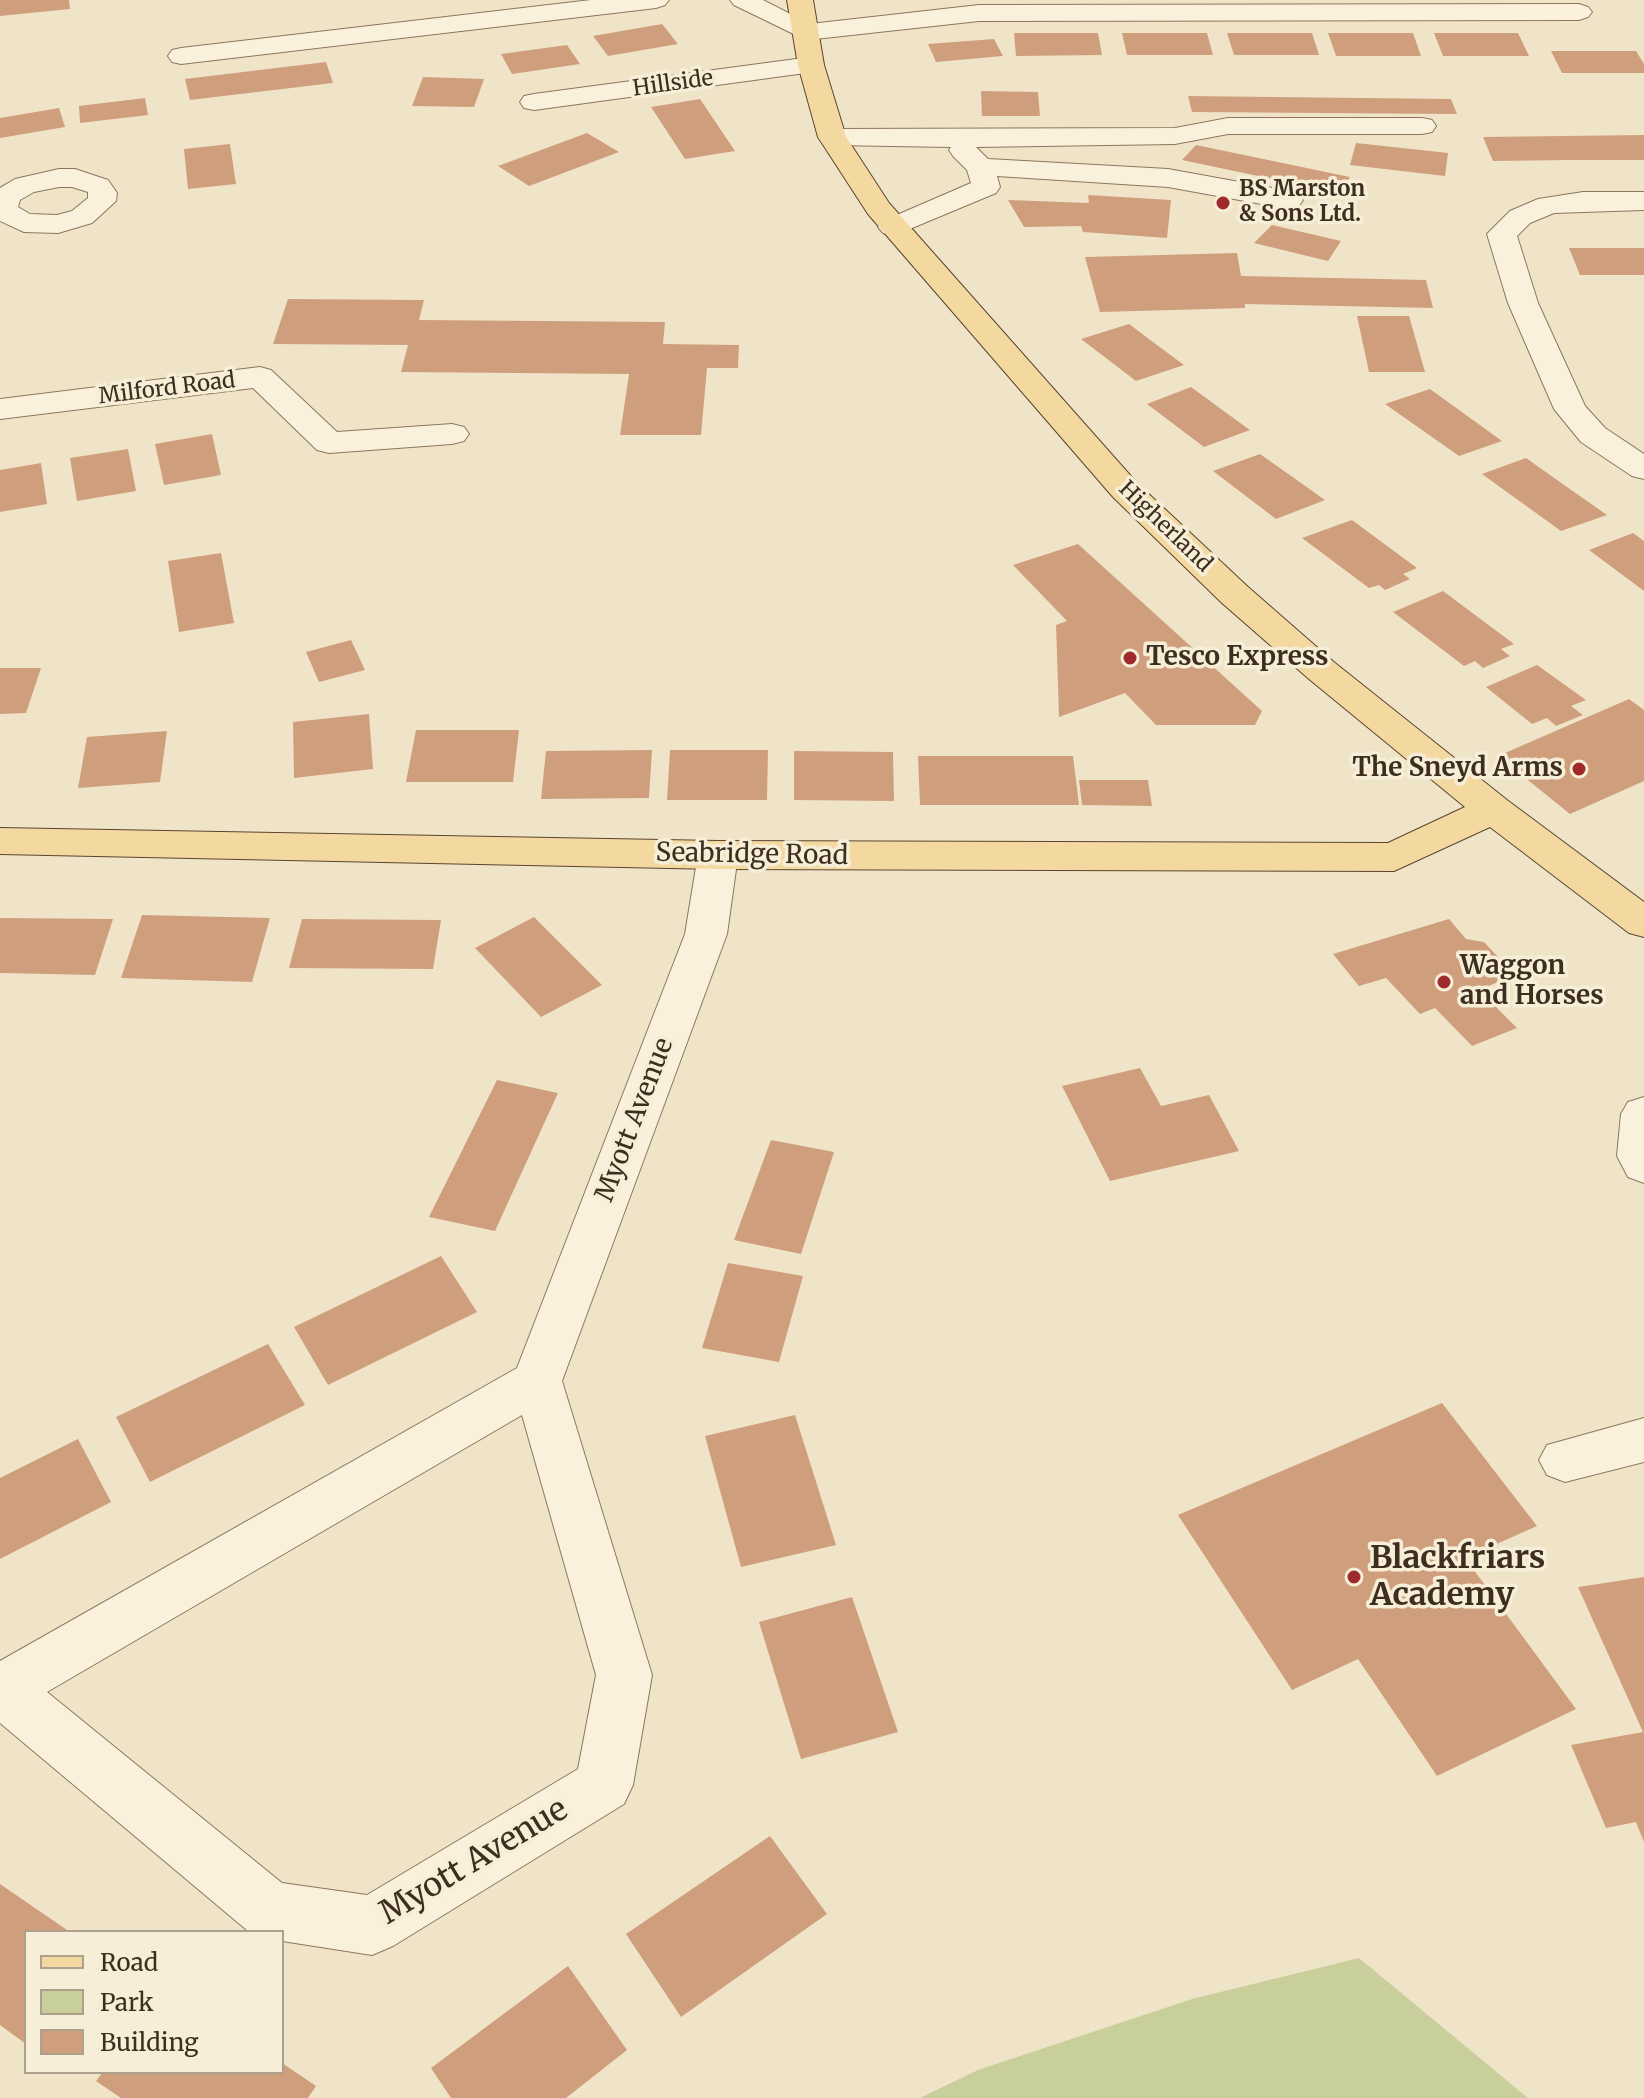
<!DOCTYPE html>
<html>
<head>
<meta charset="utf-8">
<style>
	body { margin:0 }
	#map { position:relative; width:1644px; height:2098px; overflow:hidden; background:#f0e4c8; font-family:Merriweather,serif }
	canvas { display:block }
	.legend { position:absolute; left:24px; top:1930px; width:260px; height:144px; box-sizing:border-box; background:#f7eed8; border:2px solid #ada18e; margin:0; padding:10px 14px; list-style:none; font-size:24px; color:#3d2e20 }
	.legend li { display:flex; align-items:center; gap:16px; height:40px }
	.legend b { width:40px; border:2px solid #ada18e }
</style>
</head>
<body>
<div id="map">
<canvas width="1644" height="2098"></canvas>
<ul class="legend">
<li><b style="height:10px;background:#f3d9a0"></b>Road</li>
<li><b style="height:22px;background:#c9cf9b"></b>Park</li>
<li><b style="height:22px;background:#cf9f7d"></b>Building</li>
</ul>
</div>
<script>
const ctx = document.querySelector('canvas').getContext('2d');
ctx.lineJoin = 'round';
function paint(path, color) {
  ctx.fillStyle = color;
  ctx.fill(path, 'evenodd');
}
function poly(rows) {
  const path = new Path2D();
  for (const r of rows) {
    path.moveTo(r[0], r[1]);
    for (let i = 2; i < r.length; i += 2) path.lineTo(r[i], r[i + 1]);
  }
  return path;
}
function stroke(path, color, width, dash) {
  ctx.strokeStyle = color;
  ctx.lineWidth = width;
  ctx.lineCap = dash ? 'butt' : 'round';
  ctx.setLineDash(dash || []);
  ctx.stroke(path);
}
function drawText(font, color, halo, rows, align = 'center') {
  ctx.font = font + ' Merriweather,serif';
  ctx.lineWidth = 7;
  ctx.setLineDash([]);
  ctx.textBaseline = 'middle';
  ctx.strokeStyle = halo;
  ctx.fillStyle = color;
  for (const [text, x, y, turn = 0] of rows) {
    ctx.save();
    ctx.translate(x, y);
    ctx.rotate((+turn || 0) * Math.PI / 180);
    ctx.textAlign = isNaN(turn) ? turn : align;
    if (halo) ctx.strokeText(text, 0, 0);
    ctx.fillText(text, 0, 0);
    ctx.restore();
  }
}
paint(poly([
	[1359,1958,1528,2098,920,2098,978,2070,1192,1999]
]), '#c9cf9b');
paint(poly([
	[0,0,69,0,70,9,0,16],
	[662,24,678,44,608,56,593,36],
	[1014,33,1098,33,1102,55,1016,56],
	[1122,33,1207,33,1213,55,1127,55],
	[1227,33,1312,33,1319,55,1234,55],
	[1328,33,1413,33,1421,56,1336,56],
	[1434,33,1518,33,1529,56,1443,56],
	[994,39,1003,56,936,62,928,44],
	[567,45,580,64,512,74,501,54],
	[1551,51,1636,51,1644,64,1644,73,1562,73],
	[326,62,333,83,190,100,185,79],
	[423,77,484,79,474,107,412,106],
	[981,91,1038,92,1040,116,982,116],
	[1188,96,1451,99,1457,114,1192,112],
	[145,98,148,115,80,123,79,106],
	[700,99,735,151,685,159,651,107],
	[59,108,65,127,0,138,0,118],
	[587,133,619,152,529,186,498,166],
	[1644,135,1644,160,1569,160,1493,161,1483,137],
	[1356,143,1448,153,1445,176,1350,165],
	[230,144,236,184,188,189,184,149],
	[1196,145,1350,177,1339,193,1182,160],
	[1088,195,1171,200,1167,238,1083,232,1081,226,1024,227,1008,200,1089,203],
	[1272,225,1341,241,1328,261,1254,243],
	[1569,248,1644,248,1644,275,1580,275],
	[1237,253,1241,276,1426,280,1433,308,1245,304,1245,308,1100,312,1085,257],
	[288,299,424,300,419,320,665,322,663,344,739,345,738,368,707,368,701,435,620,435,629,374,401,372,408,345,273,344],
	[1357,316,1409,316,1425,372,1369,372],
	[1129,324,1157,345,1184,365,1136,381,1081,339],
	[1191,387,1221,409,1250,430,1204,447,1147,404],
	[1430,389,1502,441,1459,456,1385,404],
	[212,434,221,475,164,485,155,444],
	[128,449,136,491,77,501,70,458],
	[1260,454,1294,478,1325,500,1276,519,1213,471],
	[1526,458,1567,487,1607,515,1561,531,1482,474],
	[41,463,47,504,0,512,0,470],
	[1352,520,1417,568,1403,574,1410,579,1385,590,1379,585,1369,588,1302,538],
	[1633,533,1644,541,1644,591,1589,550],
	[1078,544,1262,711,1255,725,1156,725,1125,693,1059,717,1056,625,1067,621,1013,565],
	[221,553,234,623,179,632,168,561],
	[1443,591,1514,644,1501,649,1510,656,1483,668,1475,661,1464,666,1393,612],
	[351,640,365,670,319,682,306,652],
	[1537,665,1586,700,1571,706,1583,715,1556,726,1547,718,1532,724,1486,687],
	[0,668,41,668,26,713,0,714],
	[1629,699,1644,710,1644,781,1570,814,1498,756],
	[369,714,373,769,294,778,293,722],
	[416,730,519,730,513,782,406,782],
	[167,731,160,782,78,788,87,737],
	[652,750,649,798,541,799,546,751],
	[670,750,768,750,767,800,667,800],
	[794,751,893,752,894,801,794,800],
	[918,756,1073,756,1079,805,920,805],
	[1079,780,1148,780,1152,806,1082,805],
	[142,915,270,918,252,982,121,978],
	[534,917,602,985,541,1017,475,948],
	[0,918,113,919,95,975,0,973],
	[302,919,441,920,433,969,289,968],
	[1449,919,1466,939,1484,942,1515,975,1479,990,1517,1028,1472,1046,1435,1008,1420,1014,1386,978,1359,986,1333,954],
	[1140,1068,1161,1106,1209,1095,1239,1151,1110,1181,1062,1086],
	[497,1080,558,1093,495,1231,429,1217],
	[771,1140,834,1152,801,1254,734,1240],
	[441,1256,477,1312,328,1385,294,1327],
	[728,1263,803,1276,779,1362,702,1348],
	[268,1344,305,1405,150,1482,116,1417],
	[1442,1403,1537,1526,1465,1558,1576,1709,1437,1776,1358,1659,1292,1690,1178,1515],
	[795,1415,836,1545,741,1567,705,1436],
	[78,1439,111,1502,0,1559,0,1478],
	[1644,1577,1644,1842,1636,1822,1606,1828,1571,1745,1643,1732,1578,1587],
	[852,1597,898,1732,801,1759,759,1622],
	[770,1836,827,1914,681,2017,626,1934],
	[0,1884,70,1932,26,1932,26,2044,0,2025],
	[568,1966,627,2050,566,2098,451,2098,431,2068],
	[282,2063,316,2086,308,2098,121,2098,96,2081,103,2072,282,2072]
]), '#cf9f7d');
const minor = poly([
	[591,0,669,0,665,5,656,8,181,64,172,62,168,56,172,50,181,48,591,0],
	[730,0,763,0,810,24,979,5,1579,4,1588,7,1592,12,1588,17,1579,20,979,21,806,40,734,5,730,0],
	[811,57,820,59,824,65,820,71,534,110,524,108,520,102,524,96,534,94,811,57],
	[1228,118,1422,118,1432,120,1436,126,1432,132,1422,134,1228,134,1175,144,976,147,988,159,1168,169,1289,191,1299,194,1303,200,1299,206,1289,209,1168,187,997,176,1000,187,996,193,893,236,883,233,878,227,883,221,971,183,967,170,953,156,949,150,951,147,832,145,822,143,818,137,822,131,832,129,1175,128,1228,118],
	[59,169,75,169,108,180,117,193,116,201,92,223,58,233,24,232,0,221,0,188,15,179,59,169],
	[59,187,72,187,88,192,88,198,72,211,57,215,30,214,18,207,20,200,34,192,59,187],
	[1583,192,1644,192,1644,210,1554,213,1530,223,1517,236,1538,303,1585,406,1605,428,1644,454,1644,479,1632,476,1581,442,1554,409,1508,303,1487,234,1510,211,1538,199,1583,192],
	[260,367,271,370,337,432,452,424,464,427,469,434,464,441,452,444,329,453,317,450,253,388,0,419,0,399,260,367],
	[718,841,732,845,738,855,727,934,562,1381,652,1675,633,1785,624,1804,393,1946,372,1955,282,1941,282,1932,248,1931,0,1723,0,1661,517,1368,685,934,698,855,704,845,718,841],
	[522,1415,596,1675,578,1769,367,1895,282,1883,47,1692,522,1415],
	[1644,1097,1644,1183,1628,1177,1617,1156,1621,1114,1628,1102,1644,1097],
	[1644,1418,1644,1462,1565,1482,1547,1475,1539,1460,1547,1445,1644,1418]
]);
const major = poly([
	[787,0,813,0,824,65,846,137,889,203,1137,483,1248,587,1335,663,1507,800,1644,902,1644,937,1629,933,1490,827,1394,871,718,869,0,854,0,828,718,841,1388,843,1465,807,1309,679,1222,603,1113,497,868,214,818,137,798,65,787,0]
]);
stroke(minor, '#8d765c', 2);
stroke(major, '#5b4430', 2);
paint(minor, '#faf1dc');
paint(major, '#f3d9a0');
for (const [x, y, r, color] of [
	[1223,203,8,"#9e2a2b"],
	[1130,658,8,"#9e2a2b"],
	[1579,769,8,"#9e2a2b"],
	[1444,982,8,"#9e2a2b"],
	[1354,1577,8,"#9e2a2b"]
]) {
  const dot = new Path2D();
  dot.arc(x, y, r, 0, 2 * Math.PI);
  ctx.fillStyle = color;
  ctx.fill(dot);
  stroke(dot, '#f7eed8', 3);
}
drawText('22px', '#3d2e20', '#f7eed8', [
	["Hillside",673,84,-8],
	["Milford Road",167,389,-7],
	["Higherland",1165,527,44]
]);
drawText('bold 22px', '#3d2e20', '#f7eed8', [
	["BS Marston",1239,190],
	["& Sons Ltd.",1239,215]
], 'left');
drawText('bold 26px', '#3d2e20', '#f7eed8', [
	["Tesco Express",1146,658],
	["The Sneyd Arms",1563,769,"right"],
	["Waggon",1460,967],
	["and Horses",1460,997]
], 'left');
drawText('26px', '#3d2e20', '#f7eed8', [
	["Seabridge Road",752,855,1],
	["Myott Avenue",635,1120,-69]
]);
drawText('bold 32px', '#3d2e20', '#f7eed8', [
	["Blackfriars",1370,1559],
	["Academy",1370,1596]
], 'left');
drawText('32px', '#3d2e20', '#f7eed8', [
	["Myott Avenue",474,1862,-31]
]);
</script>
</body>
</html>
